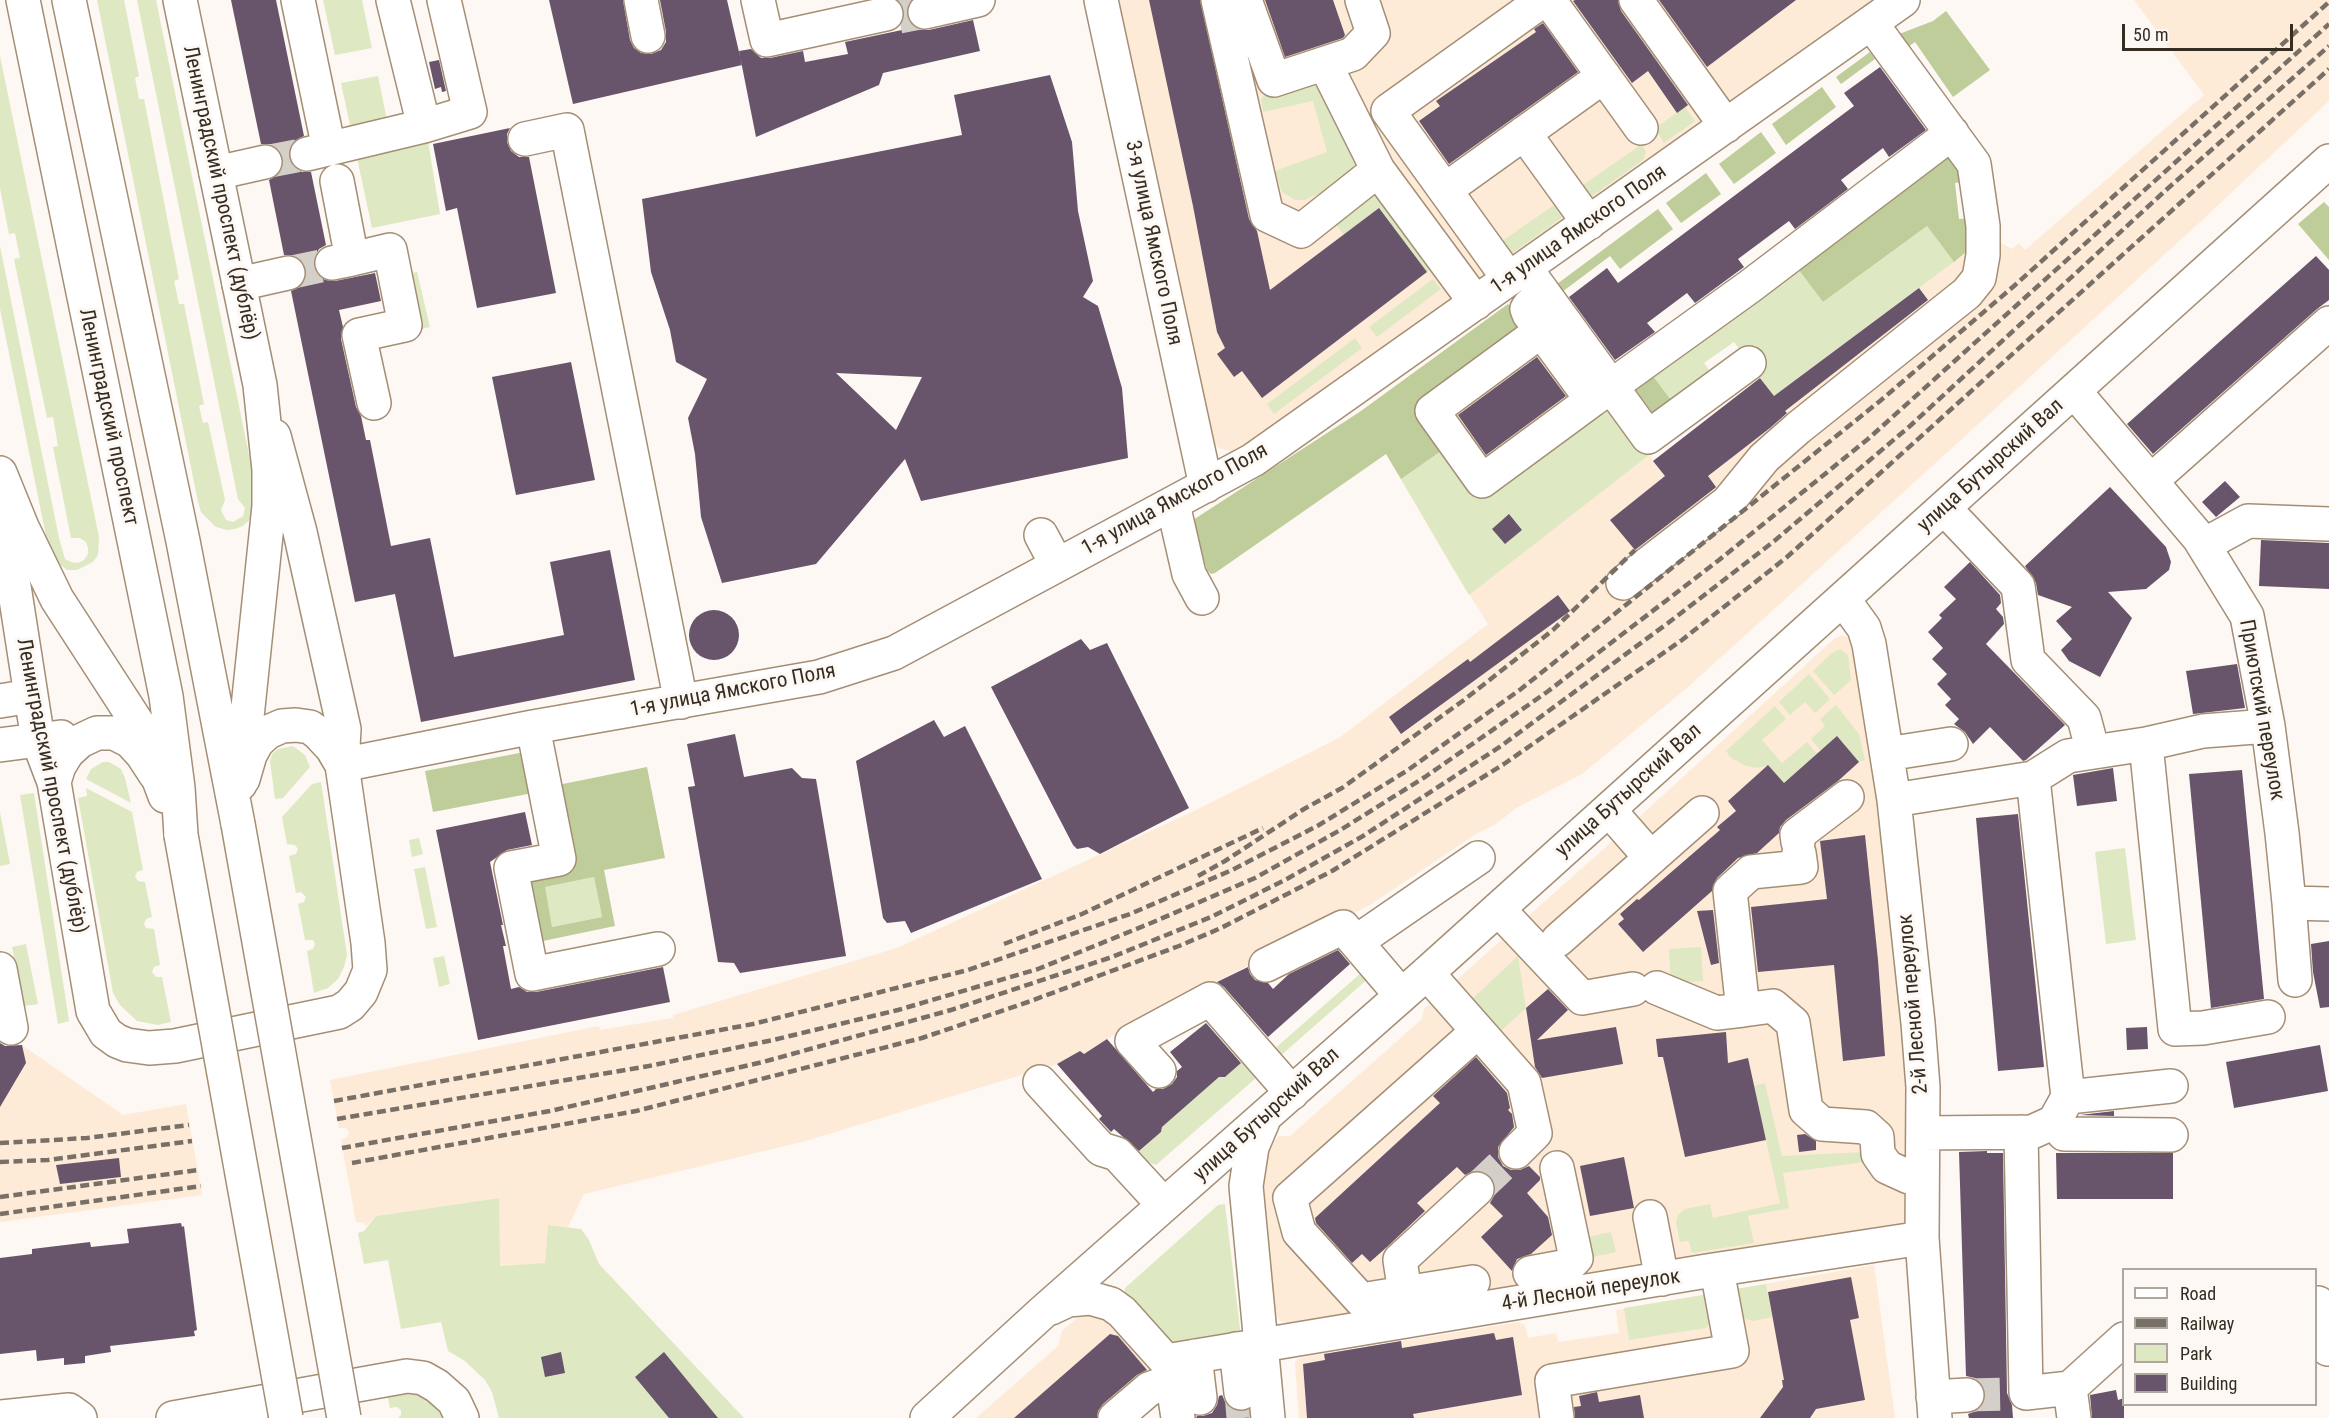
<!DOCTYPE html>
<html>
<head>
<meta charset="utf-8">
<style>
	body { margin:0 }
	#map { position:relative; width:2329px; height:1418px; overflow:hidden; background:#fdf8f3; font-family:"Roboto Condensed",sans-serif }
	canvas { display:block }
	.legend { position:absolute; left:2122px; top:1268px; width:195px; height:138px; box-sizing:border-box; background:#fdf8f3; border:2px solid #ada79f; margin:0; padding:8px 10px; list-style:none; font-size:18px; color:#362d22 }
	.legend li { display:flex; align-items:center; gap:12px; height:30px }
	.legend b { width:30px; border:2px solid #ada79f }
	.scale { position:absolute; left:2122px; top:24px; width:171px; height:27px; box-sizing:border-box; border:3px solid #362d22; border-top:0; padding-left:8px; font-size:18px; line-height:21px; white-space:nowrap; color:#362d22; -webkit-text-stroke:4px #fdf8f3; paint-order:stroke }
</style>
</head>
<body>
<div id="map">
<canvas width="2329" height="1418"></canvas>
<ul class="legend">
<li><b style="height:8px;background:#fff"></b>Road</li>
<li><b style="height:8px;background:#787067"></b>Railway</li>
<li><b style="height:16px;background:#dee9c3"></b>Park</li>
<li><b style="height:16px;background:#68546b"></b>Building</li>
</ul>
<div class="scale">50 m</div>
</div>
<script>
const ctx = document.querySelector('canvas').getContext('2d');
ctx.lineJoin = 'round';
function paint(path, color) {
  ctx.fillStyle = color;
  ctx.fill(path, 'evenodd');
}
function poly(rows) {
  const path = new Path2D();
  for (const r of rows) {
    if (r.length === 3) {
      path.moveTo(r[0] + r[2], r[1]);
      path.arc(r[0], r[1], r[2], 0, 2 * Math.PI);
      continue;
    }
    path.moveTo(r[0], r[1]);
    for (let i = 2; i < r.length; i += 2) path.lineTo(r[i], r[i + 1]);
  }
  return path;
}
function stroke(path, color, width, dash) {
  ctx.strokeStyle = color;
  ctx.lineWidth = width;
  ctx.lineCap = dash ? 'butt' : 'round';
  ctx.setLineDash(dash || []);
  ctx.stroke(path);
}
function drawText(font, color, halo, rows, align = 'center') {
  ctx.font = font + ' "Roboto Condensed",sans-serif';
  ctx.lineWidth = 6;
  ctx.setLineDash([]);
  ctx.textBaseline = 'middle';
  ctx.strokeStyle = halo;
  ctx.fillStyle = color;
  for (const [text, x, y, turn = 0] of rows) {
    ctx.save();
    ctx.translate(x, y);
    ctx.rotate((+turn || 0) * Math.PI / 180);
    ctx.textAlign = isNaN(turn) ? turn : align;
    if (halo) ctx.strokeText(text, 0, 0);
    ctx.fillText(text, 0, 0);
    ctx.restore();
  }
}
paint(poly([
	[1115,0,1884,0,1237,453,1218,448,1212,440],
	[2134,0,2329,0,2329,101,2197,225,1886,508,1688,687,1582,774,1516,808,1496,824,1476,834,1370,905,1214,983,1107,1039,1084,1054,1080,1052,1057,1064,806,1141,584,1194,568,1227,548,1225,545,1264,499,1266,499,1198,376,1216,366,1226,364,1223,356,1222,341,1140,347,1137,349,1132,346,1128,339,1128,330,1080,599,1026,600,1030,673,1018,673,1015,897,948,1196,810,1339,738,1488,624,1450,564,1361,411,1508,304,1526,330,1546,314,1654,461,1760,378,1774,396,1996,231,2000,242,2012,249,2019,243,2025,250,2204,95],
	[1842,635,1850,638,1856,646,1883,798,1910,1052,1906,1226,1290,1324,1280,1321,1273,1311,1258,1156,1279,1136,1290,1136,1422,1019,1424,1009,1626,829,1835,638],
	[22,1045,123,1115,186,1104,202,1195,0,1222,0,1089,11,1088,26,1064],
	[1874,1265,1895,1418,1299,1418,1295,1363,1298,1359,1304,1357,1518,1322,1525,1325,1528,1338,1556,1333,1558,1342,1619,1333,1616,1310],
	[1085,1311,1103,1314,1152,1370,1152,1373,1106,1418,976,1418,1058,1346,1062,1331]
]), '#fdebd8');
paint(poly([
	[97,0,124,0,139,76,135,78,139,99,144,99,179,279,174,281,179,304,184,304,204,404,199,406,203,423,208,422,225,500,221,510,226,520,233,522,243,516,245,508,238,499,137,0,156,0,258,499,255,515,243,526,235,529,227,530,216,527,201,512,198,502],
	[323,0,362,0,372,48,335,55],
	[0,56,99,537,98,555,93,562,77,570,67,570,59,564,53,557,47,541,0,309,0,246,59,538,65,559,71,562,78,563,84,560,88,554,88,548,86,542,80,538,71,538,53,447,58,446,53,417,47,418,14,259,20,258,15,233,9,234,0,188],
	[378,76,392,145,427,135,440,214,372,228,341,83],
	[1318,84,1364,162,1350,180,1305,200,1295,200,1282,192,1275,171,1327,152,1313,101,1263,112,1261,99,1268,91],
	[1685,107,1695,121,1664,143,1655,128],
	[1642,144,1646,152,1643,160,1504,259,1495,246],
	[1375,188,1438,264,1427,272,1379,209,1344,235,1336,225,1334,219],
	[1927,226,1954,262,1774,396,1734,342,1704,363,1716,379,1677,408,1650,372,1795,265,1823,302],
	[417,272,430,327,418,330,405,274],
	[1433,279,1441,289,1377,337,1369,327],
	[1355,338,1362,348,1274,414,1267,404],
	[1608,399,1649,455,1469,595,1401,479,1444,449,1477,495],
	[1840,649,1848,655,1851,680,1834,695,1813,671,1832,653],
	[1809,674,1830,699,1815,713,1805,702,1790,715,1779,702],
	[1836,705,1859,734,1865,760,1859,762,1837,737,1821,751,1811,739,1825,726,1820,719],
	[1775,706,1786,719,1762,740,1782,763,1807,742,1817,754,1784,783,1768,766,1757,768,1746,766,1731,758,1726,751],
	[293,746,305,755,310,767,283,798,275,799,270,761,272,754,278,749],
	[103,762,109,762,121,769,125,778,131,803,86,779,91,769],
	[321,782,347,955,344,967,338,979,328,988,314,993,307,951,313,949,315,944,313,940,305,940,298,904,304,902,306,897,301,892,296,893,289,856,296,854,298,849,295,845,287,844,282,817,312,784],
	[86,788,132,812,143,870,137,872,135,877,138,881,145,882,152,917,146,919,144,924,146,928,154,929,160,965,154,967,152,972,156,977,162,977,171,1022,158,1025,137,1021,120,1005,113,993,78,798,87,796],
	[34,793,69,1021,58,1024,20,795],
	[0,812,10,864,0,866],
	[419,838,423,854,412,857,409,840],
	[2125,848,2136,940,2106,944,2095,852],
	[425,867,437,927,426,929,414,869],
	[594,877,602,917,552,927,544,887],
	[26,944,38,1004,24,1006,12,947],
	[1701,947,1703,981,1671,983,1669,949],
	[444,956,450,984,439,987,433,958],
	[1518,956,1526,1008,1500,1032,1471,1000],
	[1362,972,1369,978,1278,1058,1272,1051],
	[1242,1062,1256,1078,1156,1165,1141,1159,1136,1154,1161,1132,1162,1127,1219,1077,1225,1077],
	[1765,1083,1782,1156,1863,1152,1865,1162,1783,1173,1789,1208,1748,1216,1754,1243,1692,1253,1689,1241,1680,1242,1676,1223,1678,1215,1685,1209,1710,1204,1713,1218,1780,1203,1754,1086],
	[499,1198,500,1266,545,1263,548,1225,581,1229,589,1240,599,1264,744,1418,499,1418,492,1392,485,1380,465,1361,448,1351,441,1322,401,1329,388,1260,364,1264,358,1233,364,1231,376,1216],
	[1225,1204,1241,1337,1166,1349,1124,1296,1125,1288,1218,1205],
	[1611,1232,1616,1252,1592,1257,1588,1237],
	[1766,1284,1772,1317,1754,1321,1746,1319,1742,1316,1736,1289],
	[1709,1294,1712,1321,1706,1328,1629,1340,1624,1308],
	[405,1392,419,1394,430,1401,444,1418,398,1418,401,1415,401,1410,397,1407,390,1408,387,1394]
]), '#dee9c3');
paint(poly([
	[1946,11,1990,70,1953,97,1915,42,1904,50,1894,36,1933,21],
	[1870,52,1875,59,1841,84,1836,77],
	[1822,87,1836,107,1786,145,1772,124],
	[1761,132,1776,153,1734,184,1719,164],
	[1951,152,1969,181,1955,183,1959,219,1973,218,1976,244,1954,262,1927,226,1823,302,1795,265],
	[1706,173,1721,194,1681,223,1666,203],
	[2324,202,2329,207,2329,260,2298,224],
	[1658,209,1673,229,1620,269,1610,256,1562,292,1557,284],
	[1508,304,1526,330,1419,413,1444,449,1401,479,1386,454,1215,573,1211,574,1207,570,1193,520,1361,411],
	[1650,372,1677,408,1655,416,1635,389],
	[530,751,533,793,433,812,425,771],
	[647,767,665,858,604,870,615,926,538,942,525,878,570,869,553,786],
	[594,877,602,917,552,927,545,887]
]), '#becd99');
paint(poly([
	[231,0,276,0,304,136,294,141,289,149,289,158,294,167,302,172,311,172,326,245,319,249,314,258,314,267,318,275,325,280,335,281,375,273,381,301,339,310,343,327,341,339,356,407,361,416,366,440,370,440,391,546,430,538,454,657,564,635,550,562,610,550,635,680,421,722,395,594,355,602,291,291,301,286,306,279,306,269,301,260,293,255,284,255,269,180,278,175,283,167,283,158,278,149,270,144,261,144],
	[549,0,623,0,630,40,634,48,641,53,651,54,661,50,666,42,666,32,660,0,727,0,742,65,573,104],
	[898,0,911,0,907,7,907,17,912,25,920,30,929,30,973,20,980,51,883,73,879,85,756,137,739,51,751,49,761,58,770,58,803,51,805,62,848,54,845,42,902,30,901,24,904,19,904,11],
	[1149,0,1200,0,1249,219,1257,231,1270,290,1379,208,1427,272,1262,398,1242,371,1234,377,1217,354,1225,348,1217,332,1193,206],
	[1265,0,1333,0,1345,35,1343,38,1285,57],
	[1575,0,1618,0,1621,11,1688,105,1677,113,1648,71,1632,83,1573,1],
	[1659,0,1796,0,1707,67],
	[1543,23,1578,72,1449,164,1419,121,1440,106,1436,101,1536,32,1534,29],
	[439,60,446,91,442,92,441,87,435,89,429,62],
	[1880,67,1926,130,1889,157,1883,148,1841,180,1848,189,1795,229,1789,221,1738,259,1744,267,1695,303,1687,293,1647,323,1655,332,1615,360,1569,297,1607,268,1618,283,1854,106,1844,93],
	[1050,75,1072,142,1078,211,1093,281,1083,297,1098,306,1122,388,1128,458,921,501,905,459,816,564,722,583,701,517,695,454,688,418,707,379,676,362,670,330,651,272,642,199,962,135,954,95],
	[836,373,922,377,896,430],
	[510,128,507,134,507,142,511,151,519,157,529,157,556,293,477,308,457,208,446,211,433,144],
	[2316,256,2329,270,2329,300,2317,309,2153,454,2127,424],
	[1919,288,1928,300,1785,411,1787,413,1770,428,1708,476,1716,487,1715,488,1635,550,1610,520,1665,476,1653,461,1760,378,1774,396],
	[1537,357,1566,396,1486,455,1458,415],
	[571,362,595,480,516,495,492,377],
	[2225,481,2240,497,2216,517,2202,502],
	[2110,487,2166,547,2171,562,2169,570,2146,589,2108,592,2132,618,2100,677,2069,661,2061,650,2072,639,2056,621,2072,607,2038,595,2036,583,2025,566],
	[1509,514,1522,530,1505,544,1492,529],
	[2261,540,2329,543,2329,589,2259,586],
	[1970,562,2000,595,2001,603,1996,609,2003,617,2004,624,1986,644,2065,725,2026,760,2023,761,1990,727,1973,744,1965,732,1954,724,1959,719,1945,705,1951,699,1937,684,1947,674,1932,659,1943,648,1928,632,1942,618,1939,615,1956,599,1944,587],
	[1558,595,1570,611,1401,734,1389,717,1468,659,1470,662],
	[714,635,25],
	[1081,639,1090,650,1107,643,1189,808,1100,854,1088,847,1077,849,1073,845,991,687],
	[2237,664,2245,708,2193,714,2186,671],
	[934,720,944,737,965,726,1042,879,911,933,905,921,887,923,883,918,856,761],
	[735,734,744,777,792,768,802,778,816,779,846,956,740,973,734,963,718,962,688,787,695,786,687,744],
	[1837,736,1859,762,1838,781,1786,820,1780,827,1779,833,1757,853,1738,858,1717,878,1712,891,1643,952,1618,924,1624,919,1620,914,1637,899,1639,900,1720,830,1717,827,1736,811,1728,801,1768,765,1784,783],
	[2113,768,2117,801,2077,806,2073,775],
	[2242,770,2264,999,2211,1008,2189,774],
	[525,812,532,845,507,850,490,862,503,925,501,925,506,946,503,946,511,989,519,987,527,992,536,992,663,967,670,1002,478,1040,436,830],
	[2018,814,2044,1067,1998,1071,1976,818],
	[1865,835,1878,960,1885,1056,1843,1061,1834,965,1758,972,1751,907,1827,899,1820,841],
	[1713,910,1719,963,1711,965,1697,911],
	[2329,941,2329,1007,2320,1008,2313,972,2311,944],
	[1338,950,1350,964,1268,1037,1224,987,1217,982,1248,967,1250,974,1255,980,1268,983,1273,989,1289,974],
	[1548,989,1568,1010,1537,1040,1616,1027,1623,1064,1542,1078,1535,1067,1526,1008],
	[1206,1023,1241,1063,1225,1077,1219,1077,1162,1127,1161,1132,1139,1151,1114,1129,1111,1132,1099,1119,1102,1116,1057,1064,1080,1051,1084,1054,1107,1039,1153,1092,1156,1089,1163,1089,1172,1084,1177,1077,1177,1071,1182,1067,1170,1052],
	[2147,1027,2148,1049,2127,1050,2126,1028],
	[1726,1032,1728,1063,1748,1058,1766,1140,1685,1157,1663,1057,1658,1057,1656,1039],
	[0,1043,5,1046,22,1045,26,1063,0,1107],
	[2320,1045,2328,1091,2234,1108,2226,1062],
	[1476,1057,1507,1093,1510,1108,1508,1110,1512,1114,1514,1127,1498,1147,1498,1157,1503,1166,1511,1170,1520,1170,1529,1166,1540,1177,1540,1180,1527,1193,1548,1217,1552,1235,1531,1254,1517,1259,1512,1271,1481,1237,1503,1216,1490,1203,1495,1194,1495,1184,1490,1176,1483,1171,1473,1171,1465,1175,1457,1167,1417,1203,1425,1211,1387,1247,1370,1262,1362,1254,1352,1263,1316,1223,1315,1218,1440,1103,1433,1096],
	[2114,1111,2114,1116,2079,1115,2080,1115],
	[1805,1134,1816,1141,1816,1150,1799,1152,1797,1135],
	[1987,1151,1987,1153,2003,1153,2007,1393,2012,1405,2013,1418,1969,1418,1968,1414,1977,1411,1983,1404,1986,1394,1982,1384,1975,1378,1966,1376,1959,1152],
	[2056,1153,2173,1153,2173,1199,2057,1199],
	[1624,1157,1634,1208,1590,1216,1580,1166],
	[119,1158,121,1177,60,1184,56,1165],
	[181,1223,182,1227,184,1226,197,1330,194,1331,195,1336,110,1346,111,1352,85,1356,85,1363,64,1365,64,1358,37,1361,36,1350,0,1354,0,1258,32,1254,32,1249,90,1242,91,1247,129,1243,127,1229],
	[1851,1277,1859,1318,1850,1320,1865,1400,1816,1409,1810,1418,1760,1418,1783,1387,1782,1380,1784,1380,1768,1292],
	[1494,1333,1496,1340,1513,1337,1522,1395,1413,1414,1414,1418,1307,1418,1303,1364,1325,1360,1324,1354,1401,1341,1402,1348],
	[1110,1334,1118,1336,1147,1370,1137,1375,1103,1404,1098,1411,1097,1418,1014,1418],
	[561,1352,565,1373,545,1377,541,1357],
	[664,1352,718,1418,669,1418,635,1377],
	[2116,1390,2118,1400,2124,1398,2124,1418,2092,1418,2090,1395],
	[1597,1392,1599,1402,1640,1395,1644,1418,1575,1418,1574,1407,1581,1406,1579,1396],
	[1222,1395,1226,1404,1233,1410,1243,1412,1248,1410,1249,1418,1196,1418,1197,1416,1203,1416,1212,1413,1217,1405,1219,1396]
]), '#68546b');
stroke(poly([
	[899,17,925,12],
	[265,162,307,154],
	[288,273,330,264],
	[1477,1189,1516,1152],
	[1241,1393,1243,1418],
	[1967,1395,2011,1394]
]), '#d5cfc9', 33, [33, 16]);
const minor = poly([
	[298,0,329,149],
	[393,0,424,126],
	[641,0,648,36],
	[758,0,767,40,886,14],
	[1101,0,1206,486],
	[1218,0,1267,215,1301,231,1378,170],
	[1245,0,1274,80,1353,54,1373,33,1362,0],
	[1549,0,1641,128],
	[1636,0,1726,126],
	[925,12,978,0],
	[1325,64,1378,170,1476,303],
	[1524,133,1589,223],
	[525,139,567,130,681,702],
	[307,154,424,126,470,112,444,0],
	[216,173,265,162],
	[1445,190,1604,76],
	[352,259,390,250,405,325,359,335,374,403],
	[332,263,352,259,337,181],
	[1531,276,1648,437,1749,363],
	[1509,279,1388,111,1543,0],
	[239,284,288,273],
	[1541,331,1432,411,1482,481,1592,400,1529,314,1527,309,1530,305,1543,294],
	[2074,391,2199,538,2247,616,2268,726,2282,833,2289,903,2329,904],
	[1592,400,1749,287,1952,133],
	[2152,480,2329,323],
	[1,484,4,522,38,740,54,782,93,1011,106,1033,117,1041,127,1045,149,1048,175,1046,339,1012,350,1005,361,992,370,970,368,943,342,765,344,729,300,532,274,436],
	[1173,504,1189,574,1202,598],
	[1944,508,2018,586,2028,660,2084,718,2093,752],
	[1041,535,1057,565],
	[2204,545,2248,521,2329,524],
	[1623,583,1728,502,1764,458,1798,428,1967,293,1979,278,1983,255,1983,226,1974,164,1871,23],
	[1843,599,1864,628,1869,644,1894,800,1918,1023,1923,1087,1922,1238,1935,1418],
	[0,701,31,696],
	[533,727,559,859,511,868,532,974,658,949],
	[0,745,61,737],
	[1887,754,1951,744],
	[342,765,533,727,819,677,894,653,1253,460,1903,0],
	[243,779,250,755,257,742,268,732,282,726,296,725,310,727,318,733,332,748,342,765],
	[54,782,59,766,67,753,80,741,97,733,114,733,130,741,142,754,155,774],
	[1894,800,2033,778,2068,756,2146,744],
	[1609,810,1651,858],
	[1798,842,1797,835,1847,797],
	[1799,853,1801,867,1751,872,1730,891,1743,1010,1773,1006,1793,1023,1806,1110,1822,1124,1866,1127,1877,1137,1878,1154,1887,1167,1909,1177,1922,1179],
	[2289,903,2295,980],
	[1498,909,1582,998,1633,989],
	[1558,940,1702,813],
	[1356,942,1478,858],
	[1266,965,1343,927,1401,995],
	[0,969,11,1028],
	[1427,973,1524,1083,1535,1133,1516,1152],
	[1657,988,1717,1013,1743,1010],
	[2268,1017,2203,1028,2175,1029,2146,744,2203,731,2268,726],
	[1159,1071,1132,1041,1210,999,1292,1093],
	[1040,1082,1101,1149,1117,1154,1164,1205],
	[2068,1097,2171,1086],
	[1263,1121,1252,1147,1246,1186,1268,1418],
	[2054,1122,2064,1134,2171,1135],
	[2021,1132,2026,1393,2070,1388,2074,1418],
	[1923,1133,2032,1132,2054,1122,2068,1097,2033,778],
	[1650,1217,1662,1279],
	[1530,1273,1568,1266,1576,1258,1557,1168],
	[1473,1282,1361,1300,1299,1232,1290,1198,1478,1031],
	[1405,1293,1400,1260,1477,1189],
	[2318,1303,2328,1349],
	[1051,1308,1068,1300,1090,1298,1111,1304,1122,1312,1166,1361,1171,1371,1178,1418],
	[1236,1349,1241,1393],
	[1195,1356,1200,1398],
	[1166,1361,1707,1271,1922,1238],
	[2070,1388,2124,1339],
	[1933,1397,1967,1395],
	[0,1417,69,1410,80,1418],
	[173,1418,407,1376,423,1378,437,1386,454,1401,462,1418],
	[927,1418,1044,1311,1427,973,2329,161],
	[1115,1418,1149,1389,1157,1386,1173,1385],
	[1557,1418,1552,1381,1732,1351,1717,1270]
]);
const major = poly([
	[23,0,166,696,178,788,181,835],
	[69,0,183,541,238,824],
	[180,0,260,385,269,470,269,506,240,784],
	[0,473,22,527,57,599,138,724,165,796]
]);
stroke(minor, '#a48e75', 36);
stroke(major, '#a48e75', 36);
stroke(minor, '#fff', 33);
stroke(major, '#fff', 33);
stroke(poly([
	[1198,876,1225,861,1304,809,1342,788,1464,700,1553,630,1635,550],
	[1004,944,1082,914,1263,828],
	[334,1101,753,1024,968,970,1130,914,1232,870,1319,825,1408,770,1521,689,1880,401,2014,286,2329,2],
	[337,1119,649,1066,773,1040,898,1010,1038,969,1151,923,1255,878,1342,829,1425,777,1547,692,1719,560,1868,439,2329,24],
	[0,1143,87,1138,189,1125],
	[342,1148,550,1111,763,1062,951,1010,1112,957,1211,917,1285,880,1363,836,1501,746,1668,623,1773,542,1910,426,2166,190,2329,46],
	[0,1162,48,1160,192,1141],
	[352,1163,636,1111,922,1038,1028,1002,1179,946,1221,928,1332,871,1504,764,1682,640,1787,557,2329,69],
	[0,1197,198,1170],
	[0,1214,201,1186]
]), '#787067', 4.5, [9, 4.5]);
const majorBridge = poly([
	[238,824,344,1418],
	[181,835,286,1418]
]);
stroke(majorBridge, '#a48e75', 36, []);
stroke(majorBridge, '#fff', 33);
drawText('21px', '#362d22', '#fdf8f3', [
	["Ленинградский проспект (дублёр)",220,193,78],
	["1-я улица Ямского Поля",1579,230,-35],
	["3-я улица Ямского Поля",1153,243,78],
	["Ленинградский проспект",108,417,78],
	["улица Бутырский Вал",1991,466,-42],
	["1-я улица Ямского Поля",1175,500,-29],
	["1-я улица Ямского Поля",733,691,-11],
	["Приютский переулок",2261,710,80],
	["Ленинградский проспект (дублёр)",51,786,79],
	["улица Бутырский Вал",1629,791,-42],
	["2-й Лесной переулок",1914,1004,-95],
	["улица Бутырский Вал",1267,1115,-42],
	["4-й Лесной переулок",1591,1291,-9]
]);
</script>
</body>
</html>
